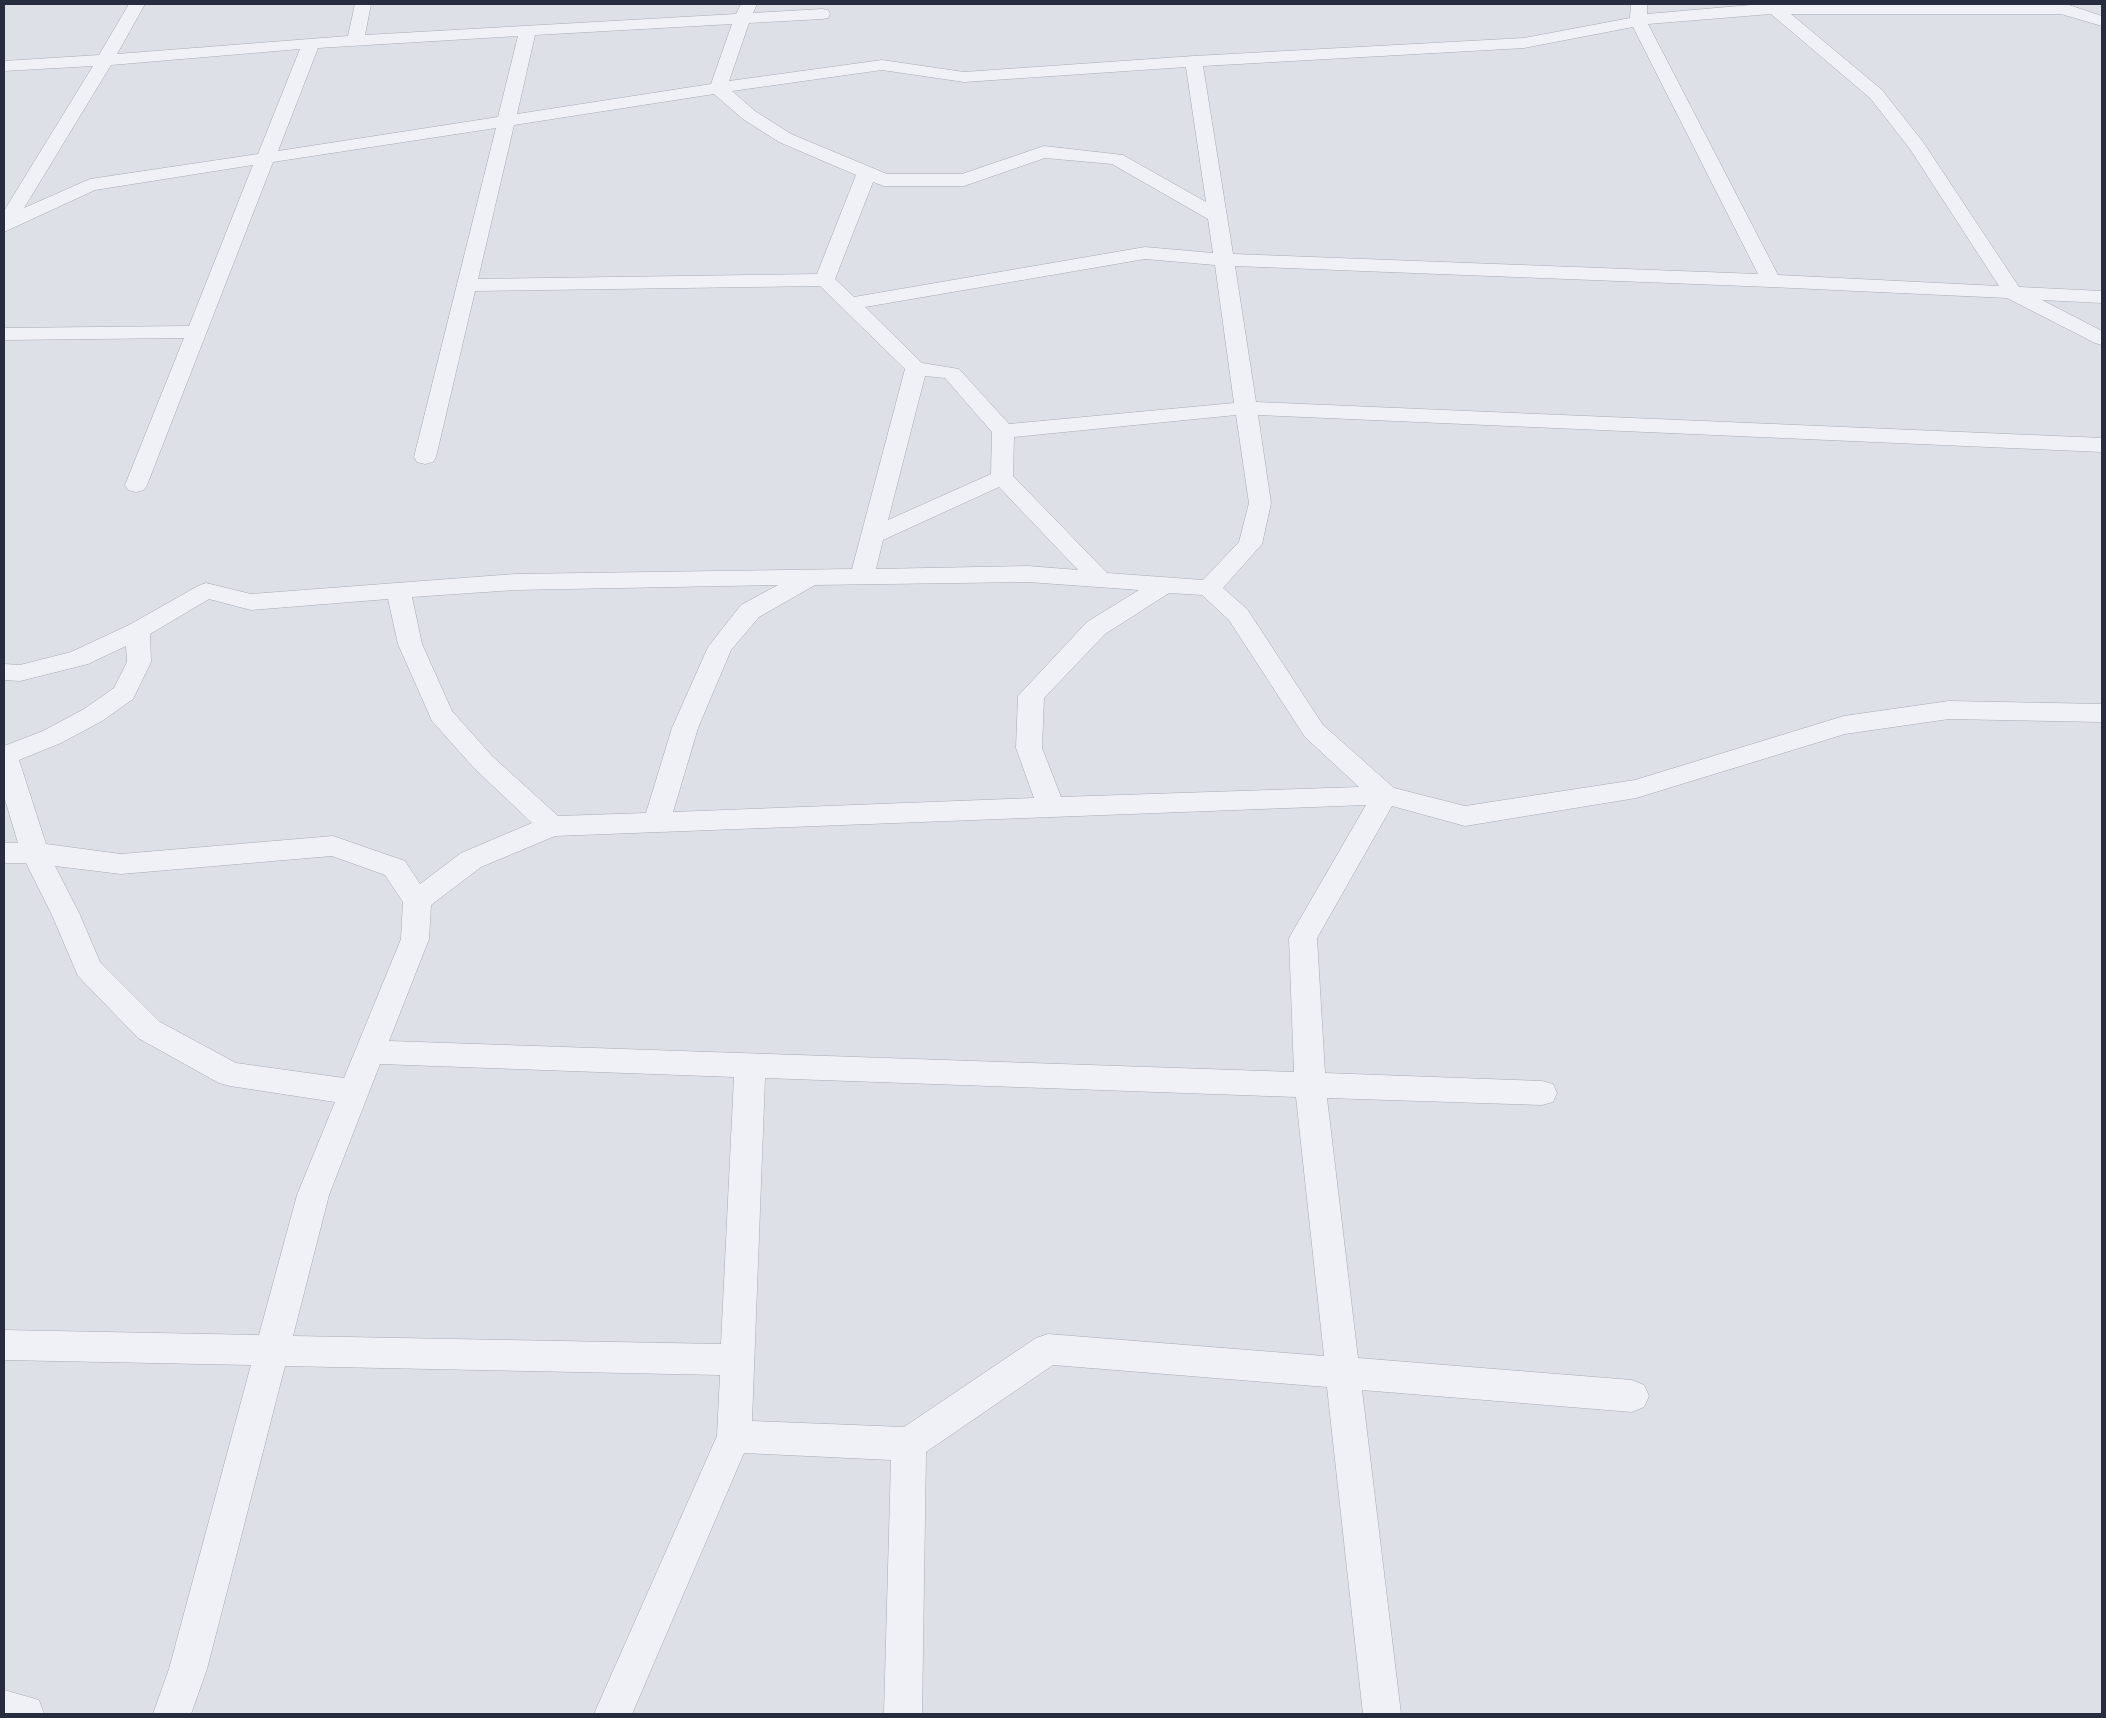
<!DOCTYPE html>
<html>
<head>
<meta charset="utf-8">
<style>
	body { margin:0 }
	#map { position:relative; width:2106px; height:1718px; overflow:hidden; background:#dde0e7; font-family:Quicksand,sans-serif }
	canvas { display:block }
	.frame { position:absolute; inset:0; border:5px solid #272c3e; pointer-events:none }
</style>
</head>
<body>
<div id="map">
<canvas width="2106" height="1718"></canvas>
<div class="frame"></div>
</div>
<script>
const ctx = document.querySelector('canvas').getContext('2d');
ctx.lineJoin = 'round';
function poly(rows) {
  const path = new Path2D();
  for (const r of rows) {
    path.moveTo(r[0], r[1]);
    for (let i = 2; i < r.length; i += 2) path.lineTo(r[i], r[i + 1]);
  }
  return path;
}
function stroke(path, color, width, dash) {
  ctx.strokeStyle = color;
  ctx.lineWidth = width;
  ctx.lineCap = dash ? 'butt' : 'round';
  ctx.setLineDash(dash || []);
  ctx.stroke(path);
}
function paint(path, color) {
  ctx.fillStyle = color;
  ctx.fill(path, 'evenodd');
}
const minor = poly([
	[129,4,145,4,117,54,348,36,355,4,371,4,365,35,736,14,741,4,757,4,753,13,822,9,828,10,830,14,828,18,822,19,749,23,729,81,882,60,964,72,1194,56,1524,38,1630,18,1631,4,1647,4,1647,14,1762,4,2066,4,2102,16,2102,26,2061,14,1791,14,1882,90,1923,142,2019,287,2102,291,2102,303,2042,300,2102,331,2102,345,2095,343,2007,298,1771,287,1235,266,1256,402,2102,438,2102,452,1258,415,1271,503,1262,544,1223,588,1247,609,1323,725,1394,788,1465,806,1635,780,1844,716,1949,701,2102,704,2102,722,1949,719,1845,734,1636,798,1465,826,1392,806,1317,938,1325,1073,1542,1081,1553,1084,1557,1093,1553,1102,1542,1105,1327,1098,1358,1358,1632,1380,1644,1385,1649,1396,1644,1407,1632,1412,1362,1390,1401,1714,1363,1714,1327,1387,1053,1365,926,1452,922,1714,884,1714,891,1460,744,1453,632,1714,594,1714,717,1436,720,1375,285,1366,207,1669,191,1714,153,1714,169,1669,251,1365,4,1360,4,1330,259,1335,297,1195,335,1102,230,1086,219,1083,138,1038,78,976,52,915,26,863,4,863,4,843,18,843,4,796,4,746,43,731,84,709,114,688,127,662,126,646,88,664,20,681,4,680,4,664,20,665,71,652,129,625,198,586,206,583,251,594,515,574,852,569,905,369,820,286,475,291,436,457,433,462,425,464,417,462,414,457,496,128,273,162,147,485,144,490,136,492,128,490,125,485,184,338,4,340,4,328,189,326,253,165,95,190,4,232,4,211,93,66,4,71,4,61,99,55,129,4],
	[1771,14,1870,98,1910,149,1999,286,1778,275,1648,24,1771,14],
	[732,24,711,84,517,114,535,35,732,24],
	[1633,27,1758,274,1233,254,1203,66,1524,48,1633,27],
	[518,36,498,117,278,151,318,48,518,36],
	[300,49,258,154,90,179,24,208,111,65,300,49],
	[1186,67,1206,202,1123,155,1044,146,962,174,887,174,791,134,755,111,732,91,882,70,964,82,1186,67],
	[714,94,743,119,779,142,856,175,817,274,478,279,514,125,714,94],
	[1045,158,1112,164,1208,219,1213,253,1145,247,854,297,835,279,873,182,884,186,964,186,1045,158],
	[1145,259,1215,265,1234,403,1009,424,959,369,922,363,865,307,1145,259],
	[925,376,945,378,992,432,991,474,888,520,925,376],
	[1236,415,1249,503,1239,542,1203,580,1107,573,1013,476,1014,437,1236,415],
	[999,487,1078,570,1028,566,876,569,883,540,999,487],
	[1028,582,1139,590,1087,622,1018,696,1016,748,1034,798,673,812,698,728,731,650,759,617,815,585,1028,582],
	[778,585,741,605,708,647,672,728,646,813,558,816,492,756,452,711,422,644,412,597,515,590,778,585],
	[1169,593,1202,595,1229,620,1305,737,1359,787,1061,797,1042,748,1044,698,1105,634,1169,593],
	[209,599,251,610,388,599,398,644,432,721,474,768,532,823,461,853,420,884,405,861,333,836,121,854,46,844,19,760,61,743,102,721,133,699,151,662,150,634,209,599],
	[1366,805,1289,938,1294,1072,389,1041,429,939,431,905,481,867,555,836,1366,805],
	[332,856,385,875,403,902,401,939,344,1078,236,1063,160,1022,100,962,80,915,55,866,121,874,332,856],
	[380,1064,734,1077,721,1344,293,1336,329,1195,380,1064],
	[765,1078,1296,1097,1324,1356,1048,1334,1036,1338,904,1427,752,1421,765,1078],
	[4,1690,39,1700,44,1714,4,1714,4,1690]
]);
stroke(minor, '#a6aab4', 1);
paint(minor, '#f0f1f6');
</script>
</body>
</html>
